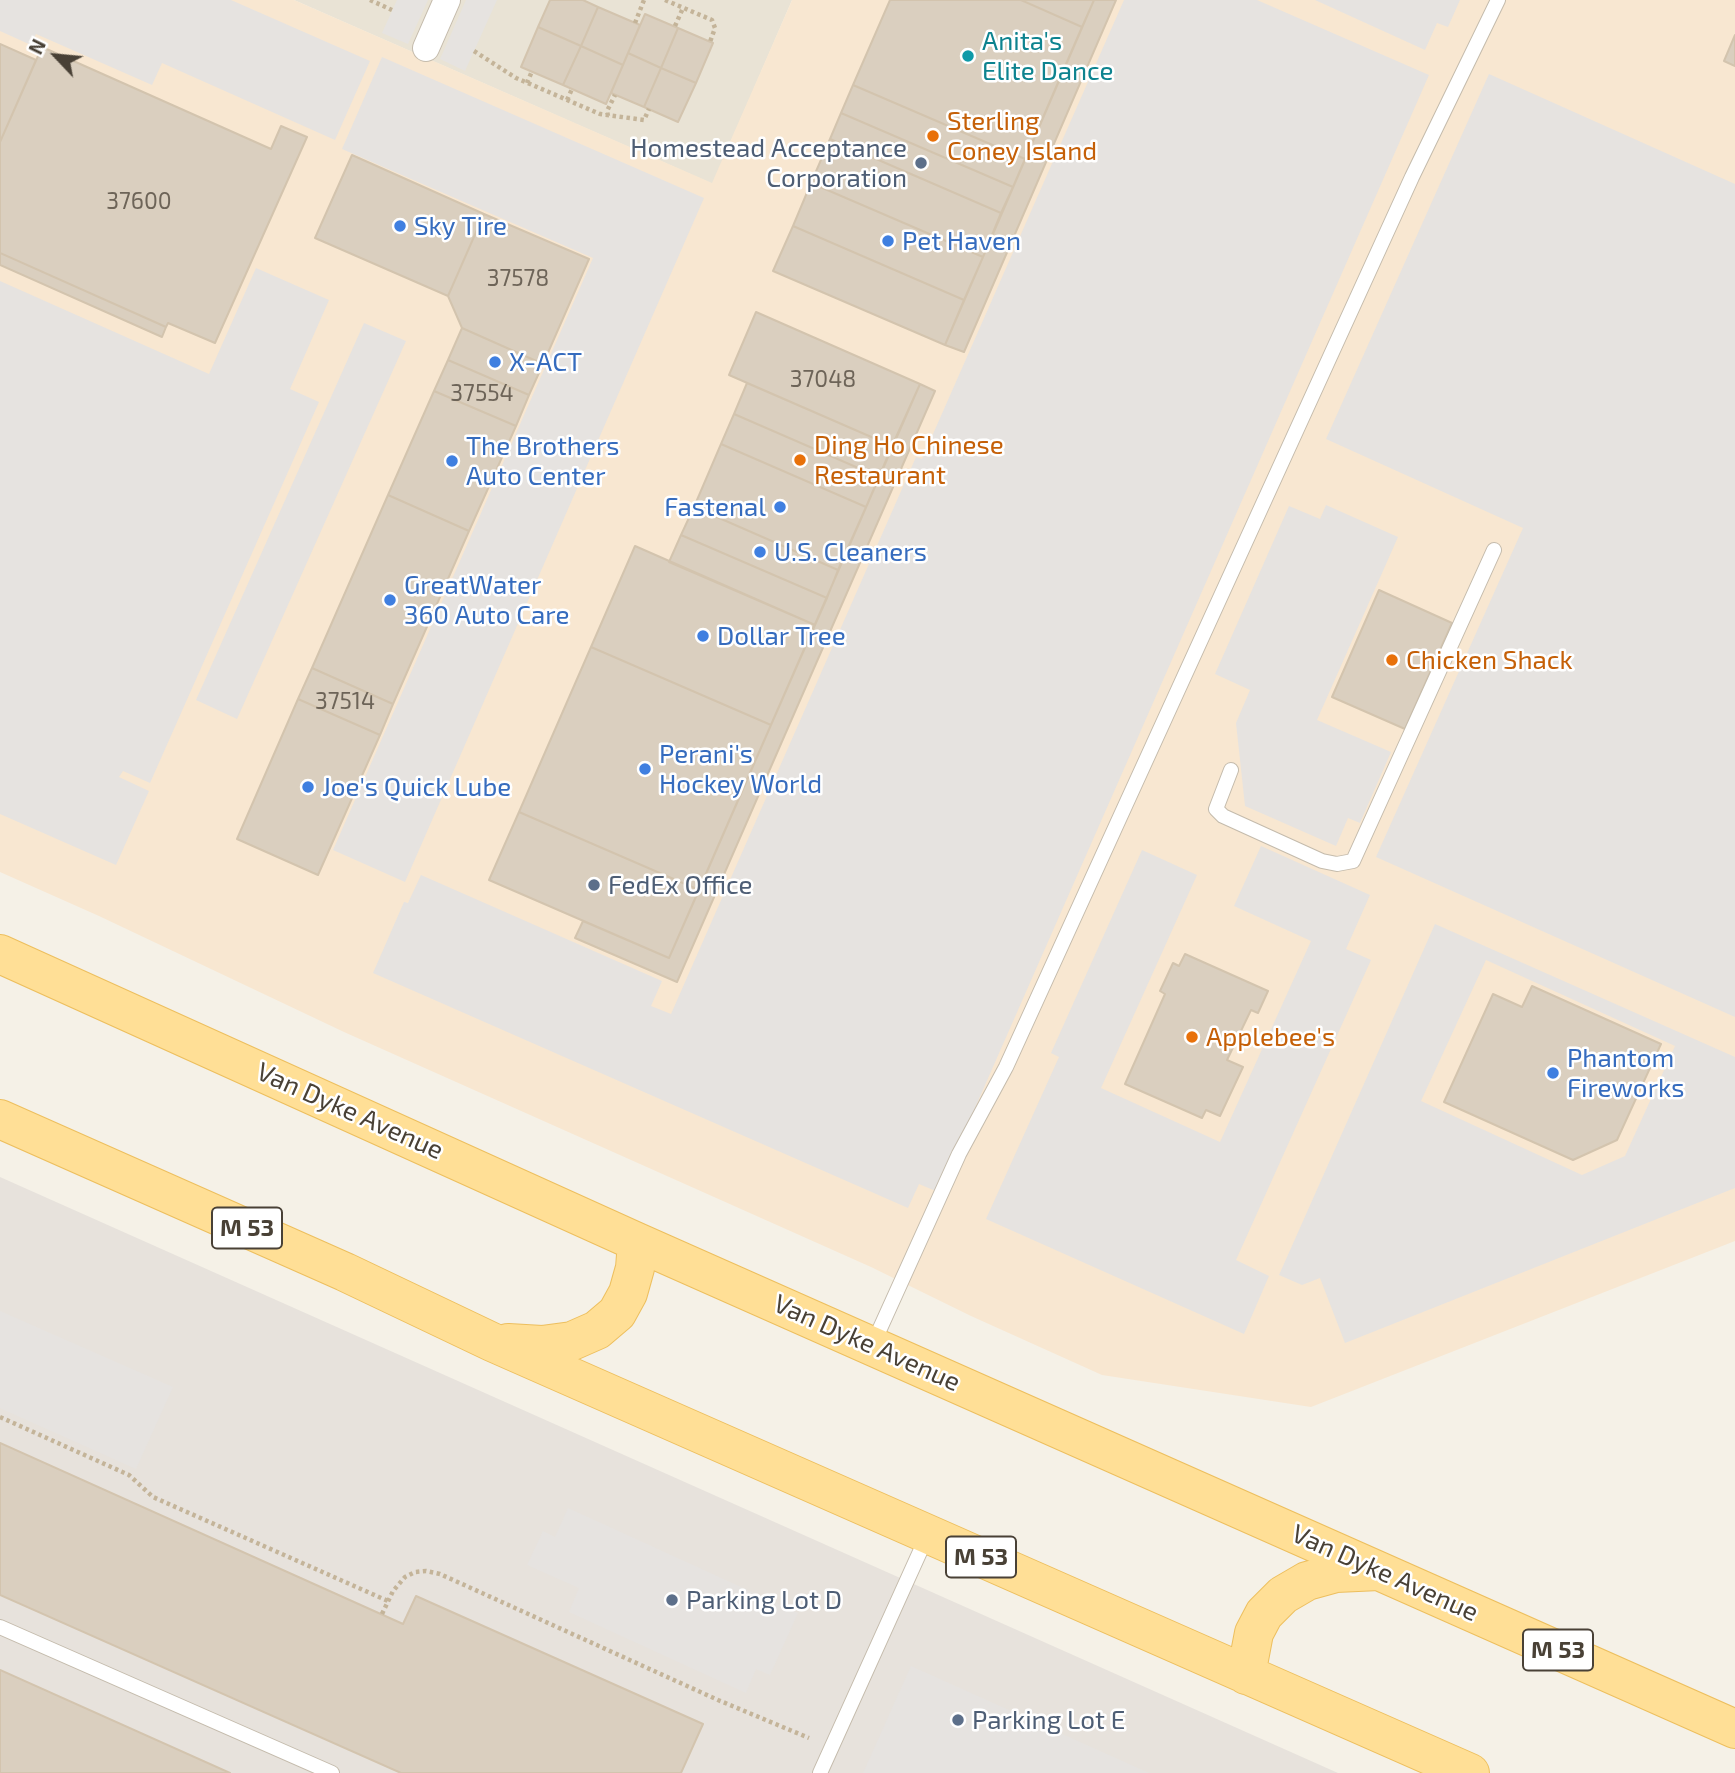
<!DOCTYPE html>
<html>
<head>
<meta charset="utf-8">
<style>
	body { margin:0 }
	#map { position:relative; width:1735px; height:1773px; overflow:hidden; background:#f5f1e7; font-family:"Exo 2",sans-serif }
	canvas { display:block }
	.north { position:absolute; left:21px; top:21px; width:70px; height:70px; -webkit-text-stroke:5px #fff; paint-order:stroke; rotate:296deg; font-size:19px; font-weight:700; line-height:28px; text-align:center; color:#494136 }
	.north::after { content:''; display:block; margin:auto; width:24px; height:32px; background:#494136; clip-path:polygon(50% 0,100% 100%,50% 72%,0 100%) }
</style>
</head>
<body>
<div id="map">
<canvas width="1735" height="1773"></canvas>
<div class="north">N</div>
</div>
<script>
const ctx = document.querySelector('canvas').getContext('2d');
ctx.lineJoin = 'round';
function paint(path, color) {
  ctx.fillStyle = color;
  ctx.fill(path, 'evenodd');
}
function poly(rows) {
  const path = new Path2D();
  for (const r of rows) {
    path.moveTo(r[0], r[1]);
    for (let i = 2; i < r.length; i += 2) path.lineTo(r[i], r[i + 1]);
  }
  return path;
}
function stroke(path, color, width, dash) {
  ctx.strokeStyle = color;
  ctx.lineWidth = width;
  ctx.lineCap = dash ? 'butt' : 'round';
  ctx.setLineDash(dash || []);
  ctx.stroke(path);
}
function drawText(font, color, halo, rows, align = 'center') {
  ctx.font = font + ' "Exo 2",sans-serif';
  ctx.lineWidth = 5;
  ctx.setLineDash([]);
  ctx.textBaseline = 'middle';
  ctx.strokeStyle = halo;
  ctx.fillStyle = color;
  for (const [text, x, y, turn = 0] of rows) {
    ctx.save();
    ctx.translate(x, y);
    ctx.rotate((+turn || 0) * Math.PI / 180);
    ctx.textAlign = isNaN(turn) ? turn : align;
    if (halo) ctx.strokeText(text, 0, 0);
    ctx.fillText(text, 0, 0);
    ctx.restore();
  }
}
paint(poly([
	[294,0,792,0,713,184]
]), '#e9e3d5');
paint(poly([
	[0,0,294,0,712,183,792,0,1735,0,1735,1241,1311,1407,1102,1375,971,1316,871,1267,344,1032,99,916,0,872]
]), '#f8e7d1');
paint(poly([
	[0,1177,1338,1773,0,1773]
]), '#e7e2dc');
paint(poly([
	[0,0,231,0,370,61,335,140,162,63,152,85,36,34,31,45,0,31],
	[397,0,428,0,408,44,382,33],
	[466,0,497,0,465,71,440,59],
	[1124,0,1257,0,1429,75,938,1192,919,1184,908,1208,373,973,404,902,408,903,421,875,662,981,651,1006,671,1014,916,457,922,459],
	[1315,0,1460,0,1448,27,1437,23,1425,50],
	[382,57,704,198,405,882,333,850,593,258,342,149],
	[1489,74,1735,184,1735,1017,1376,857,1523,528,1326,439],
	[256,268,329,300,290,389,319,402,150,783,123,771,119,777,149,791,116,865,0,814,0,281,209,374],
	[364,323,406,341,237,719,196,700],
	[1326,505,1398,537,1317,720,1391,752,1360,823,1348,818,1336,846,1245,806,1236,723,1250,690,1215,674,1289,506,1320,519],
	[1261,846,1370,895,1346,949,1371,960,1236,1260,1269,1276,1244,1334,986,1219,1059,1057,1051,1053,1142,850,1197,875,1101,1088,1220,1142,1311,941,1234,906],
	[1435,924,1735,1057,1735,1188,1345,1343,1320,1278,1302,1285,1279,1275],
	[1486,960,1675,1046,1625,1156,1582,1175,1421,1101],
	[0,1311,173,1387,136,1469,0,1408],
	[568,1508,798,1613,770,1675,756,1669,746,1693,569,1612,579,1588,527,1565,543,1531,555,1537],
	[911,1666,1149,1773,863,1773]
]), '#e6e3e0');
const building = poly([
	[550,0,583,0,598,7,581,46,538,27,550,0],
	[890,0,1021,0,1082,27,1025,159,853,85,890,0],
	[1021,0,1094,0,1082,27,1021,0],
	[1094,0,1116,0,964,352,945,345,1094,0],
	[598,7,640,25,623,65,581,46,598,7],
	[645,14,678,28,661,68,628,53,645,14],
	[538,27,581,46,563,85,521,67,538,27],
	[678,28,713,43,696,83,661,68,678,28],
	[1735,35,1735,66,1724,61,1735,35],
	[0,44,36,60,0,142,0,44],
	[581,46,623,65,606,104,563,85,581,46],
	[42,47,271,149,281,126,307,137,215,343,168,323,166,327,0,253,0,142,42,47],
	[628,53,661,68,644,107,611,93,628,53],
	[661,68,696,83,678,122,644,107,661,68],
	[853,85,1025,159,1013,187,841,113,853,85],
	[841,113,1013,187,1001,213,830,139,841,113],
	[830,139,1001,213,983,257,811,183,830,139],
	[352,155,484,214,448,296,315,238,352,155],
	[811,183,983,257,964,300,793,226,811,183],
	[484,214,589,259,543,364,462,328,448,296,484,214],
	[793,226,964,300,945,345,773,271,793,226],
	[0,253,166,327,162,337,0,265,0,253],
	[756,312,920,384,892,446,729,375,756,312],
	[462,328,543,364,529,395,448,360,462,328],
	[448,360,529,395,516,426,434,391,448,360],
	[747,383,892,446,879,477,734,414,747,383],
	[920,384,935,391,677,982,575,938,583,921,669,958,920,384],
	[434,391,516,426,469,531,388,495,434,391],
	[734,414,879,477,866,507,721,444,734,414],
	[721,444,866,507,838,570,694,507,721,444],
	[388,495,469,531,393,704,312,668,388,495],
	[694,507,838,570,827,598,681,535,694,507],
	[681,535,827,598,815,625,669,562,681,535],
	[635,546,815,625,771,725,591,647,635,546],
	[1379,590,1452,623,1405,729,1332,697,1379,590],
	[591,647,771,725,699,890,519,812,591,647],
	[312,668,393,704,380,735,298,699,312,668],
	[298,699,380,735,318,875,237,839,298,699],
	[519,812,699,890,669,958,489,880,519,812],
	[1185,954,1268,991,1258,1013,1251,1010,1227,1060,1243,1067,1220,1116,1206,1110,1202,1118,1125,1084,1165,994,1160,991,1173,963,1179,966,1185,954],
	[1532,986,1661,1044,1617,1140,1573,1160,1444,1102,1493,994,1522,1007,1532,986],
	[0,1443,403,1624,416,1596,703,1724,681,1773,401,1773,0,1595,0,1443],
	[0,1670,230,1773,0,1773,0,1670]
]);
paint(building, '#dacfbf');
stroke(building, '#d3c4ae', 2);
const service = poly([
	[1231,770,1216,809,1223,816,1322,861,1337,864,1353,861,1494,550],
	[873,1344,959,1154,1006,1067,1412,177,1498,0],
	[0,1627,332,1773],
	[820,1773,928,1534]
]);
const minor = poly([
	[426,48,447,0]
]);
const primary = poly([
	[0,954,637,1242,1735,1729],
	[0,1119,345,1272,492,1342,1470,1773],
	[508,1343,542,1345,572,1341,597,1330,617,1313,628,1293,635,1268,637,1242],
	[1246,1675,1254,1633,1264,1614,1283,1595,1307,1581,1336,1573,1379,1571]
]);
stroke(service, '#c4bbac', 16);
stroke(minor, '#c4bbac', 28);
stroke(primary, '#edbf5e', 40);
stroke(poly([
	[370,0,392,10],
	[665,0,712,20,715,28,710,42],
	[635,23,644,0],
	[675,26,683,8],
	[474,51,516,78,600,114,644,120,649,109],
	[527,83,532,71],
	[567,100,572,89],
	[608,116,607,111,615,95],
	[0,1417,129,1475,153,1497,388,1601],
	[382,1614,393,1591,405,1577,415,1572,426,1571,440,1574,718,1700,809,1738]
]), '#c4b499', 4.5, [3.5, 3.5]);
stroke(service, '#fff', 14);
stroke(minor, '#fff', 26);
stroke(primary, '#ffdf96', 38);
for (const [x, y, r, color] of [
	[968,56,7,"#0f9aa8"],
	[933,136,7,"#e8710a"],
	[921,163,7,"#5c6f8a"],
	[400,226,7,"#3f7fe0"],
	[888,241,7,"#3f7fe0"],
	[495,362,7,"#3f7fe0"],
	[800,460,7,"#e8710a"],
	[452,461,7,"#3f7fe0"],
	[780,507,7,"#3f7fe0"],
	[760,552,7,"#3f7fe0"],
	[390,600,7,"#3f7fe0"],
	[703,636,7,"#3f7fe0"],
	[1392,660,7,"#e8710a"],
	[645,769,7,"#3f7fe0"],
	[308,787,7,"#3f7fe0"],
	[594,885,7,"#5c6f8a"],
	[1192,1037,7,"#e8710a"],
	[1553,1073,7,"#3f7fe0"],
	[672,1600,7,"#5c6f8a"],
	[958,1720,7,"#5c6f8a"]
]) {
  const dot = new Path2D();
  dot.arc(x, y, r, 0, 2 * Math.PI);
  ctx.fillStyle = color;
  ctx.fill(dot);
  stroke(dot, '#fff', 2.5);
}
drawText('23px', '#6d6458', null, [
	["37600",139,201],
	["37578",518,278],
	["37048",823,379],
	["37554",482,393],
	["37514",345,701]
]);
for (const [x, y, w] of [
	[247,1228,70],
	[981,1557,70],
	[1558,1650,70]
]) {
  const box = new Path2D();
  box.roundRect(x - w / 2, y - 20.5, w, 41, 5);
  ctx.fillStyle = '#fff';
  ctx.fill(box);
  stroke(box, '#494136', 2);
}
drawText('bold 24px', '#494136', null, [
	["M 53",247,1228],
	["M 53",981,1557],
	["M 53",1558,1650]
]);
drawText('26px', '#0d838f', '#fff', [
	["Anita's",982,41],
	["Elite Dance",982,71]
], 'left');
drawText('26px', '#c56008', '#fff', [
	["Sterling",947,121],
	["Coney Island",947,151],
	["Ding Ho Chinese",814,445],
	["Restaurant",814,475],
	["Chicken Shack",1406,660],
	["Applebee's",1206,1037]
], 'left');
drawText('26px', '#4e5e75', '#fff', [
	["Homestead Acceptance",907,148,"right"],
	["Corporation",907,178,"right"],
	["FedEx Office",608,885],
	["Parking Lot D",686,1600],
	["Parking Lot E",972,1720]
], 'left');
drawText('26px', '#366cbe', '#fff', [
	["Sky Tire",414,226],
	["Pet Haven",902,241],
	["X-ACT",509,362],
	["The Brothers",466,446],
	["Auto Center",466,476],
	["Fastenal",766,507,"right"],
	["U.S. Cleaners",774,552],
	["GreatWater",404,585],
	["360 Auto Care",404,615],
	["Dollar Tree",717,636],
	["Perani's",659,754],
	["Hockey World",659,784],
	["Joe's Quick Lube",322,787],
	["Phantom",1567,1058],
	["Fireworks",1567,1088]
], 'left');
drawText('26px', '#494136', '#fff', [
	["Van Dyke Avenue",350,1111,24],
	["Van Dyke Avenue",867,1343,24],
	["Van Dyke Avenue",1385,1573,24]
]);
</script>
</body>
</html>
